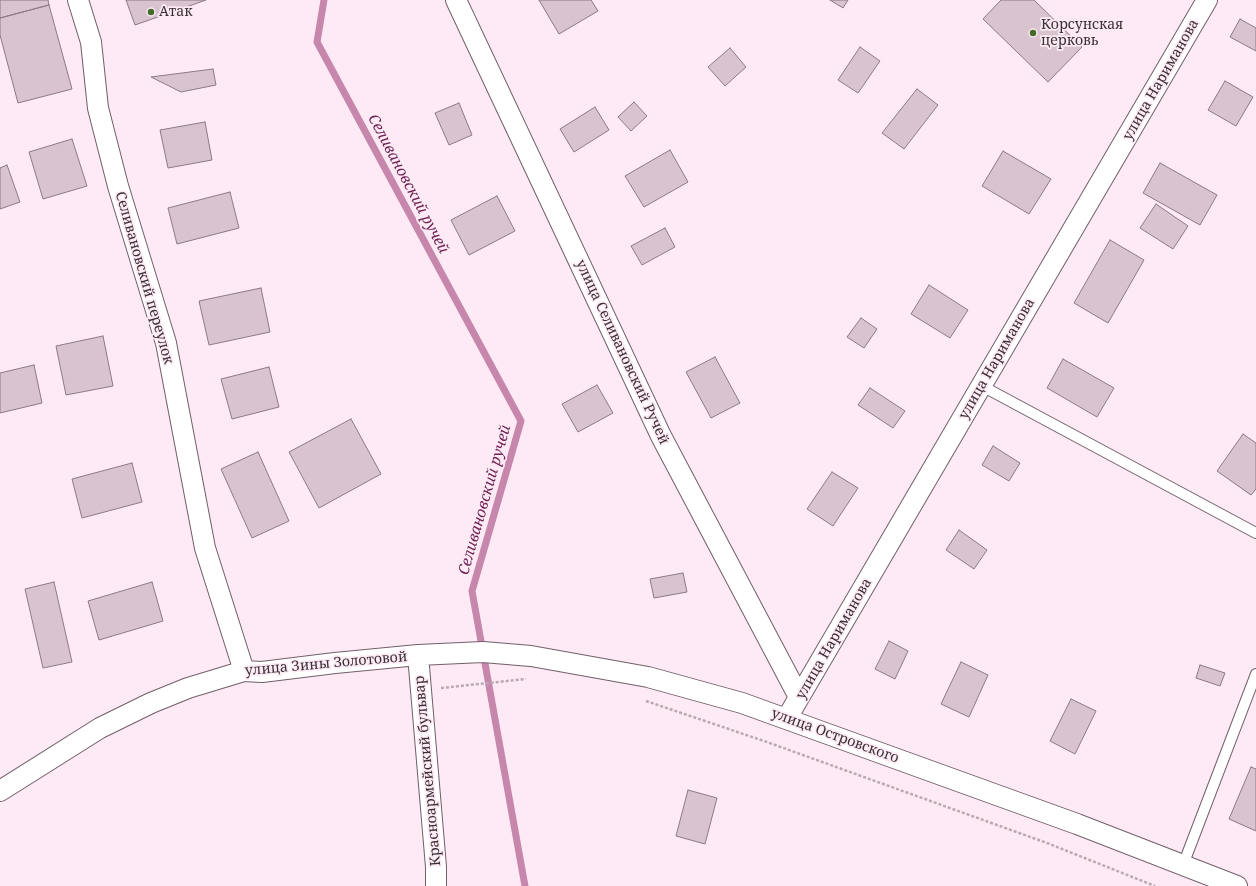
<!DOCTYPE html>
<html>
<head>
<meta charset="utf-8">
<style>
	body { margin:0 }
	canvas { display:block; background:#fdeaf4 }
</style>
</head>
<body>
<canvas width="1256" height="886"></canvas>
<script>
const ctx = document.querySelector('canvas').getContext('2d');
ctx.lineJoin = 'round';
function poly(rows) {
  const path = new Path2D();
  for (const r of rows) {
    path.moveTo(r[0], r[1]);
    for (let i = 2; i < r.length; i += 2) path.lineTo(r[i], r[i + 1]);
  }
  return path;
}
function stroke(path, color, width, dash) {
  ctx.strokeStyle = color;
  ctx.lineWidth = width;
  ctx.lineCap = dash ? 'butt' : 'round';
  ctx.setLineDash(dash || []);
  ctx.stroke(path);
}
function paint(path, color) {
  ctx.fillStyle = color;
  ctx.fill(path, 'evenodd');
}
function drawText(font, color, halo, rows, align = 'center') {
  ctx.font = font + ' "Noto Serif",serif';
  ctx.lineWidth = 3.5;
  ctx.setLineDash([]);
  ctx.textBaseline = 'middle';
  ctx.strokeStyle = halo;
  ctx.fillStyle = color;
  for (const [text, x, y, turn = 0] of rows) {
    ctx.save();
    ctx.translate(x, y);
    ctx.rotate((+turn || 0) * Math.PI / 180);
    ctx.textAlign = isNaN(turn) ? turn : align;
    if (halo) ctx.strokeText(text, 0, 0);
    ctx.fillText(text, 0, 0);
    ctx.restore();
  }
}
stroke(poly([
	[324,0,317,42,521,421,472,591,525,886]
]), '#c786ab', 7);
const building = poly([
	[0,0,48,0,49,5,0,18,0,0],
	[126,0,206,0,135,25,126,0],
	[539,0,591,0,598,11,559,34,539,0],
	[830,0,848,0,843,8,830,0],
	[1001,0,1034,0,1082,47,1048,82,983,19,1001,0],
	[49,5,72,89,18,103,0,35,0,18,49,5],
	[1240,19,1256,28,1256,51,1230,37,1240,19],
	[860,47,880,61,858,93,838,80,860,47],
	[730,48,746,67,725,86,708,67,730,48],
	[213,69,216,85,181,92,151,77,213,69],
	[1225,81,1253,97,1236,126,1208,110,1225,81],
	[917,89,938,105,904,149,882,133,917,89],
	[634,102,647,116,631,131,618,117,634,102],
	[459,103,472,135,449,145,435,113,459,103],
	[595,107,609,130,574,152,560,129,595,107],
	[205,122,212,160,168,168,160,130,205,122],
	[72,139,87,186,43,199,29,152,72,139],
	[670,150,688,182,644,207,625,176,670,150],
	[1003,151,1051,179,1029,214,982,186,1003,151],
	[1160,163,1217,195,1200,225,1143,193,1160,163],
	[7,165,20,202,0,209,0,168,7,165],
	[230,192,239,228,177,244,168,208,230,192],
	[497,196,515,231,469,255,451,220,497,196],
	[1156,204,1188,226,1173,249,1140,228,1156,204],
	[665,228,675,247,642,265,631,246,665,228],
	[1110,240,1144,260,1108,323,1074,303,1110,240],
	[929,285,968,310,950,338,911,314,929,285],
	[261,288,270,332,209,345,199,301,261,288],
	[861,318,877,329,864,348,847,337,861,318],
	[103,336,113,386,66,395,56,346,103,336],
	[715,357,740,403,711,418,686,372,715,357],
	[1063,359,1114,388,1097,417,1047,388,1063,359],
	[34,365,42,403,0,413,0,373,34,365],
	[269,367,279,407,232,419,221,379,269,367],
	[597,385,613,413,578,432,562,404,597,385],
	[870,388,905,411,893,428,858,405,870,388],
	[351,419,381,474,319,508,289,452,351,419],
	[1243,434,1256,443,1256,489,1251,495,1217,471,1243,434],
	[993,446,1020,463,1009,481,982,465,993,446],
	[258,452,289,521,252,538,221,469,258,452],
	[132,463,142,502,82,518,72,479,132,463],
	[832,472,858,488,833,526,807,509,832,472],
	[959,530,987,550,974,569,946,550,959,530],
	[683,573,687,592,654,598,650,579,683,573],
	[54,582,72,662,43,668,25,589,54,582],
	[152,582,163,621,99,640,88,601,152,582],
	[889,641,908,651,895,679,875,669,889,641],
	[961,662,988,675,969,717,941,704,961,662],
	[1200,665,1225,673,1220,686,1196,678,1200,665],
	[1071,699,1096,711,1075,754,1050,741,1071,699],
	[1251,767,1256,769,1256,831,1229,819,1251,767],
	[688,790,717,798,705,844,676,836,688,790]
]);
paint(building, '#d9c3cf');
stroke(building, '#8d7984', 1);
const lane = poly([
	[982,386,1256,533],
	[1183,865,1256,674]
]);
const street = poly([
	[78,0,91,42,98,108,118,186,166,343,205,548,244,671],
	[456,0,661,436,799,697],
	[418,655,436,867,436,886],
	[787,718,1207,0],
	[0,791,100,728,151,703,188,688,244,671,262,672,335,663,418,655,483,652,531,656,648,677,742,703,1077,824,1237,886]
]);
stroke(lane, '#725f69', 12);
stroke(street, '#725f69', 22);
stroke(poly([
	[441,688,526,679],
	[646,701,764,741,1047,843,1155,886]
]), '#b9aab2', 2.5, [3, 2]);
stroke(lane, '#fff', 10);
stroke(street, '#fff', 20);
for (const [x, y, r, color] of [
	[151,12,4,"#426b27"],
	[1033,33,4,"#426b27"]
]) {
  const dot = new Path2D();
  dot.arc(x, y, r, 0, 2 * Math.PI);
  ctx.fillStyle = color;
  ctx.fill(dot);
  stroke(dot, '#fdeaf4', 1.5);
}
drawText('14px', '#383034', '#fdeaf4', [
	["Атак",159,12],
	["Корсунская",1041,25],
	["церковь",1041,41]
], 'left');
drawText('14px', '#383034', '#fdeaf4', [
	["улица Нариманова",1161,80,-60],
	["Селивановский переулок",144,278,74],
	["улица Селивановский Ручей",622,352,65],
	["улица Нариманова",997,359,-60],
	["улица Нариманова",834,639,-60],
	["улица Зины Золотовой",326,664,-5],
	["улица Островского",835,736,20],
	["Красноармейский бульвар",428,771,-95]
]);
drawText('italic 15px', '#6f2254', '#fdeaf4', [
	["Селивановский ручей",408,184,62],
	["Селивановский ручей",485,500,-74]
]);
</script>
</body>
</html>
